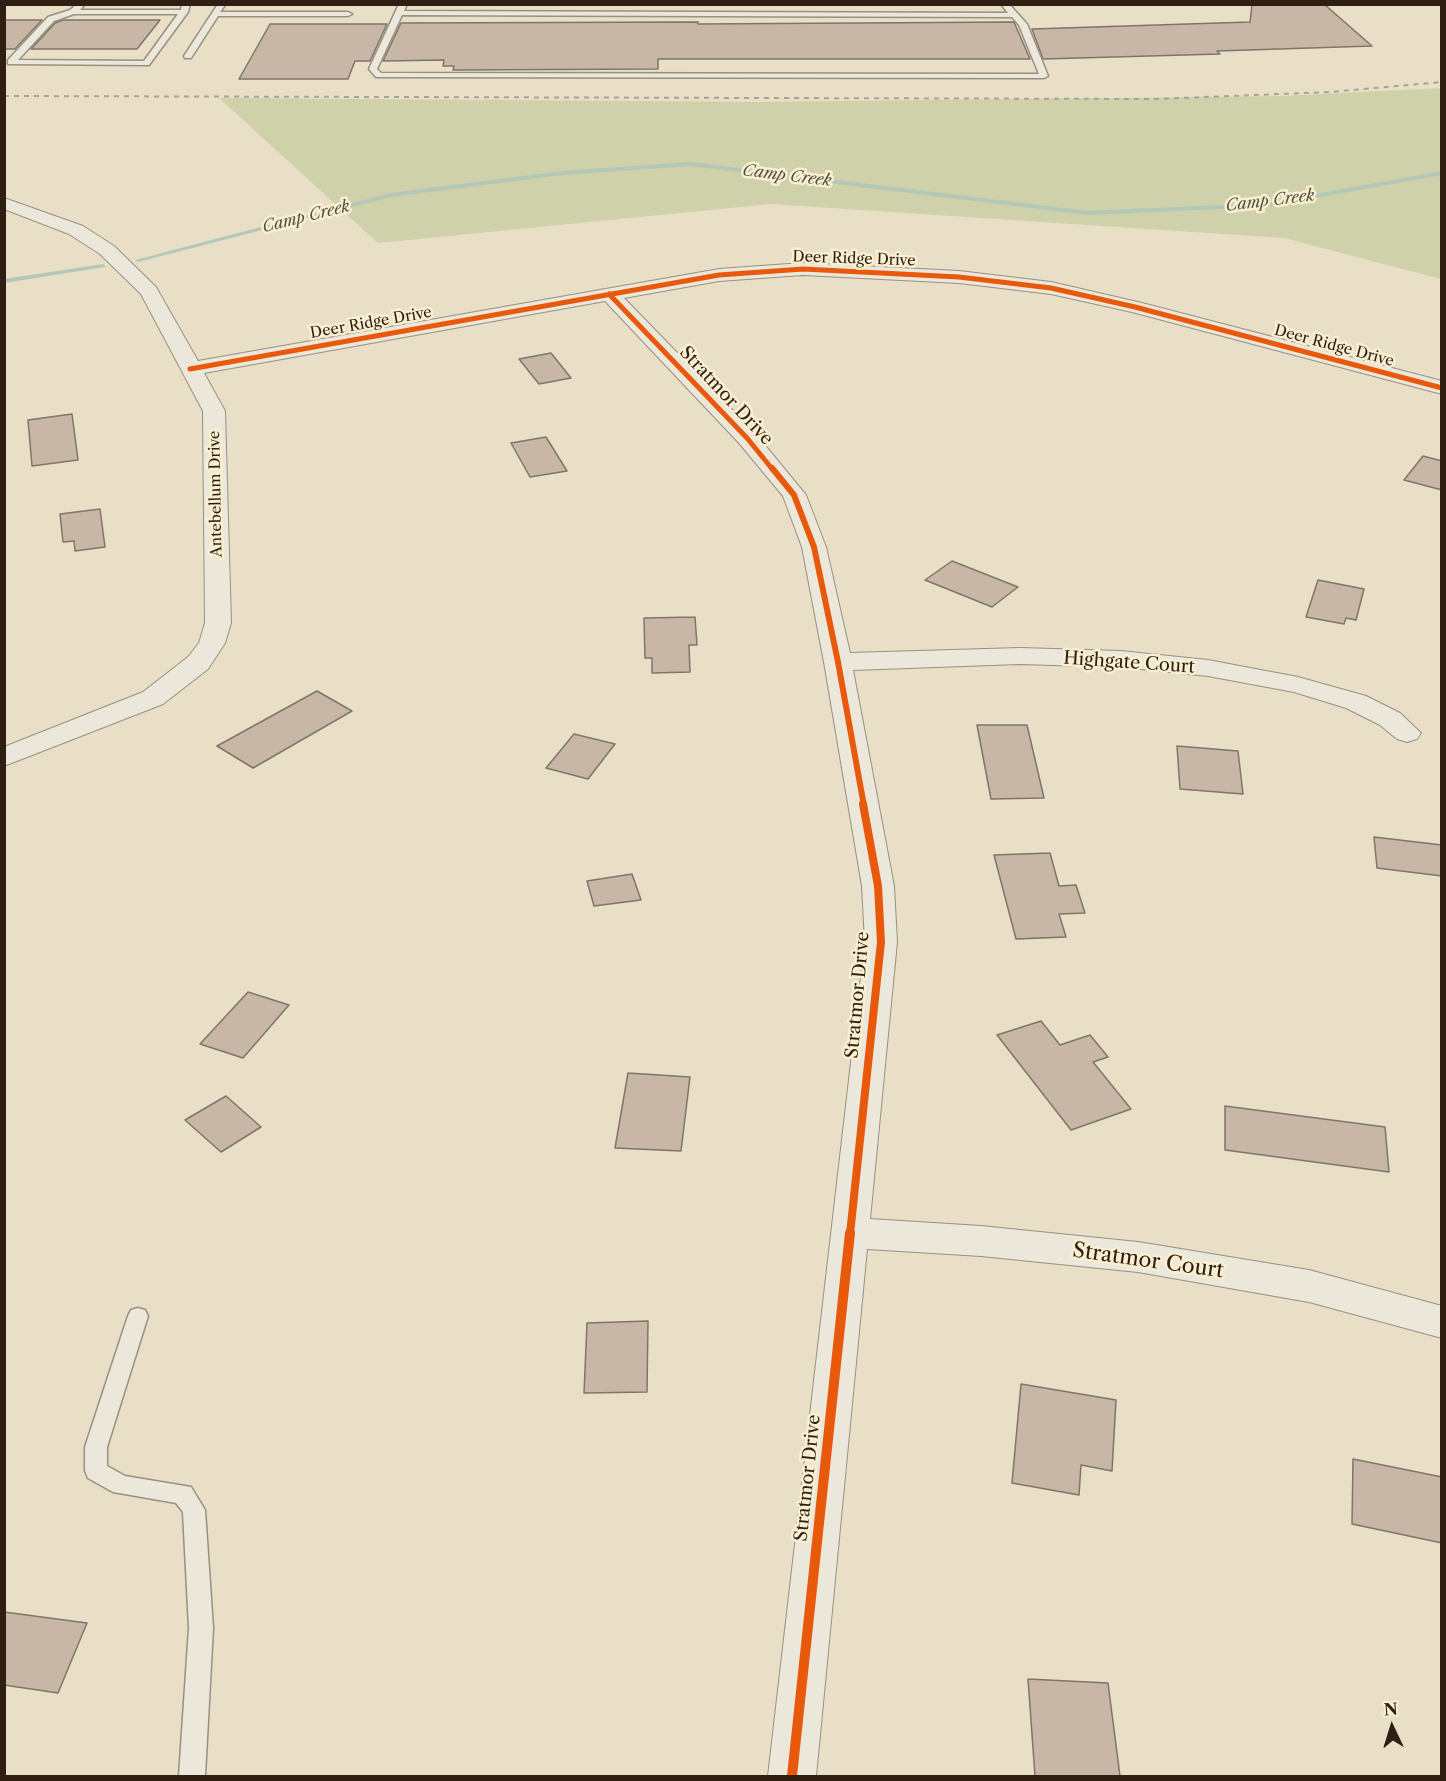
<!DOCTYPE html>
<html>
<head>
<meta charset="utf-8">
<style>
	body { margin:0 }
	#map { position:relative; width:1446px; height:1781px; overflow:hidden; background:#e8dfc6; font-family:"Libre Caslon Text",serif }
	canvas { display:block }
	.frame { position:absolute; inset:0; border:6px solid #311e13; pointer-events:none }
	.north { position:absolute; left:1362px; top:1697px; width:60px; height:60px; -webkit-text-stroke:4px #f9efd1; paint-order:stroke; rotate:356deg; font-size:16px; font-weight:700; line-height:24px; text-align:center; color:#311e13 }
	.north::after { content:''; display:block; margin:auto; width:21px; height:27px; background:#311e13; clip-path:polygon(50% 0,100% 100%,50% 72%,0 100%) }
</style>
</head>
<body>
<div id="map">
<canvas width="1446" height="1781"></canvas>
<div class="frame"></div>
<div class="north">N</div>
</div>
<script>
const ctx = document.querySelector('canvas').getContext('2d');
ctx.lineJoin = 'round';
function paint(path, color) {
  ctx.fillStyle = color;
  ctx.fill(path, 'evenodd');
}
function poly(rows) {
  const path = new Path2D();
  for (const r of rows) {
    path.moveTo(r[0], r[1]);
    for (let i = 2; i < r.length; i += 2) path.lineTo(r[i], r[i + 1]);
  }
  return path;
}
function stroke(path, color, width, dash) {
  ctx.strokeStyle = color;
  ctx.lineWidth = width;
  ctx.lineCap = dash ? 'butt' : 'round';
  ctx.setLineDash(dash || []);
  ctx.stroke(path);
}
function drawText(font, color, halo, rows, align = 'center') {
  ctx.font = font + ' "Libre Caslon Text",serif';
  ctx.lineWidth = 5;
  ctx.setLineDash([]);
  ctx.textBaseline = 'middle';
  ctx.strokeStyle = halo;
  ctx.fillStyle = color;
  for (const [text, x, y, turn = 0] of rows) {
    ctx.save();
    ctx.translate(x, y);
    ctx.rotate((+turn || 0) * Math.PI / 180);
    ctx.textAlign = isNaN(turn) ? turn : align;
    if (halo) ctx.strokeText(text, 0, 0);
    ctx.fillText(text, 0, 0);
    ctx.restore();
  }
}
paint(poly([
	[1441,88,1441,279,1284,238,771,204,378,243,219,98,759,102,1281,96]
]), '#ced1a9');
paint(poly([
	[690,162,1088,211,1265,203,1442,171,1442,175,1265,207,1088,215,690,166,562,175,391,197,138,262,135,260,391,193,562,171,690,162],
	[103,264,106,266,105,267,4,283,4,279,103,264]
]), '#b4c8b9');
const building = poly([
	[1252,4,1324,4,1372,46,1217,51,1220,54,1043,59,1032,29,1250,22,1252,4],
	[4,20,42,20,15,49,4,49,4,20],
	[63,20,160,20,137,49,31,49,55,23,63,20],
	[698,22,698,24,1014,22,1030,59,658,59,658,69,453,70,454,66,443,66,444,60,383,61,401,23,698,22],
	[270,24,387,24,370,61,355,61,348,79,239,79,270,24],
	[551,353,571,378,539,384,519,359,551,353],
	[72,414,78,460,32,466,28,420,72,414],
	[546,437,567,471,530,477,511,443,546,437],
	[1423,456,1442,461,1442,490,1404,480,1423,456],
	[100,509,105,547,75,551,74,541,63,542,60,514,100,509],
	[952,561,1018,587,992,607,925,580,952,561],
	[1318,580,1364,589,1356,620,1346,618,1344,624,1306,617,1318,580],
	[695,617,697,645,689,645,690,672,652,673,652,658,645,658,644,618,695,617],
	[317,691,352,711,253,768,217,746,317,691],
	[977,725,1027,725,1044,798,991,799,977,725],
	[574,734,615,744,588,779,546,768,574,734],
	[1177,746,1238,751,1243,794,1180,789,1177,746],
	[1374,837,1442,845,1442,876,1377,868,1374,837],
	[1050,853,1059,886,1076,885,1085,913,1059,914,1066,937,1016,939,994,855,1050,853],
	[632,874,641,900,594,906,587,881,632,874],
	[248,992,289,1005,243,1058,200,1044,248,992],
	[1041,1021,1060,1045,1090,1035,1108,1057,1093,1062,1131,1109,1071,1130,997,1035,1041,1021],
	[628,1073,690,1077,681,1151,615,1148,628,1073],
	[226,1096,261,1127,221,1152,185,1120,226,1096],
	[1225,1106,1385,1127,1389,1172,1225,1150,1225,1106],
	[648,1321,647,1392,584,1393,587,1323,648,1321],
	[1021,1384,1116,1400,1112,1471,1081,1465,1079,1495,1012,1483,1021,1384],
	[1353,1459,1442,1477,1442,1543,1352,1524,1353,1459],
	[4,1612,87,1623,58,1693,4,1685,4,1612],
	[1028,1679,1108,1683,1120,1776,1035,1776,1028,1679]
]);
paint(building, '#c8b6a6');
stroke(building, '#7e7669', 1.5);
const service = poly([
	[77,4,85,4,80,10,181,10,182,4,190,4,188,12,149,65,8,64,8,60,48,17,70,10,77,4],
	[74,14,178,14,144,61,18,60,54,21,74,14],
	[218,4,225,5,220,12,348,12,352,14,348,16,218,16,191,58,185,58,184,56,218,4],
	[399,4,407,4,404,11,1008,13,1001,4,1009,4,1027,24,1048,76,1044,78,376,77,369,69,399,4],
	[402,15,1012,17,1019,25,1039,74,381,73,377,69,402,15],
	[138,1308,145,1310,148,1316,107,1447,107,1466,125,1476,191,1487,205,1510,213,1628,205,1776,179,1776,189,1628,183,1512,176,1503,113,1492,88,1478,85,1471,85,1447,128,1316,131,1310,138,1308]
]);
const minor = poly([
	[4,198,83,226,114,246,156,287,198,361,719,269,803,263,959,271,1051,282,1142,303,1442,381,1442,394,1132,312,1051,294,959,283,803,275,719,281,624,298,755,433,806,495,826,547,850,653,1020,648,1121,651,1208,660,1298,677,1366,696,1400,713,1421,733,1417,739,1407,742,1397,739,1380,725,1346,708,1294,692,1208,676,1121,667,1020,664,853,670,894,886,897,942,870,1219,981,1226,1138,1242,1309,1270,1442,1306,1442,1338,1309,1302,1138,1272,981,1256,867,1249,816,1776,768,1776,865,942,862,886,824,662,802,547,783,496,739,443,605,301,204,373,225,411,231,623,225,643,208,669,163,704,4,766,4,747,143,692,188,657,199,643,205,623,203,411,141,294,100,254,69,234,4,209,4,198]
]);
stroke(service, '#989081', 3);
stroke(minor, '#989081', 2);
paint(service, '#ebe7da');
paint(minor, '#ebe7da');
stroke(poly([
	[4,96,1155,99,1330,92,1442,82]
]), '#a8a399', 2, [5, 5]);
stroke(poly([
	[609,294,747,438,773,470],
	[190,369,719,275,803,269,959,277,1051,288,1135,307,1442,388]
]), '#e8590c', 5);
stroke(poly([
	[772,468,794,495,814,547,838,662,864,806]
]), '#e8590c', 6);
stroke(poly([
	[850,1234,881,942,878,886,863,804]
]), '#e8590c', 8);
stroke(poly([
	[792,1776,850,1233]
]), '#e8590c', 10);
drawText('15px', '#311e13', '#f9efd1', [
	["Deer Ridge Drive",854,259,2],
	["Deer Ridge Drive",371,323,-10],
	["Deer Ridge Drive",1334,346,15],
	["Antebellum Drive",216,494,-91]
]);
drawText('italic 16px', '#514e43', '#f9efd1', [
	["Camp Creek",787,176,7],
	["Camp Creek",1270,201,-7],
	["Camp Creek",306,217,-14]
]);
drawText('18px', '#311e13', '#f9efd1', [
	["Stratmor Drive",726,396,47],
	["Highgate Court",1129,663,4],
	["Stratmor Drive",858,995,-85],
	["Stratmor Drive",808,1478,-84]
]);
drawText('21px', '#311e13', '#f9efd1', [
	["Stratmor Court",1148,1261,8]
]);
</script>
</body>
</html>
